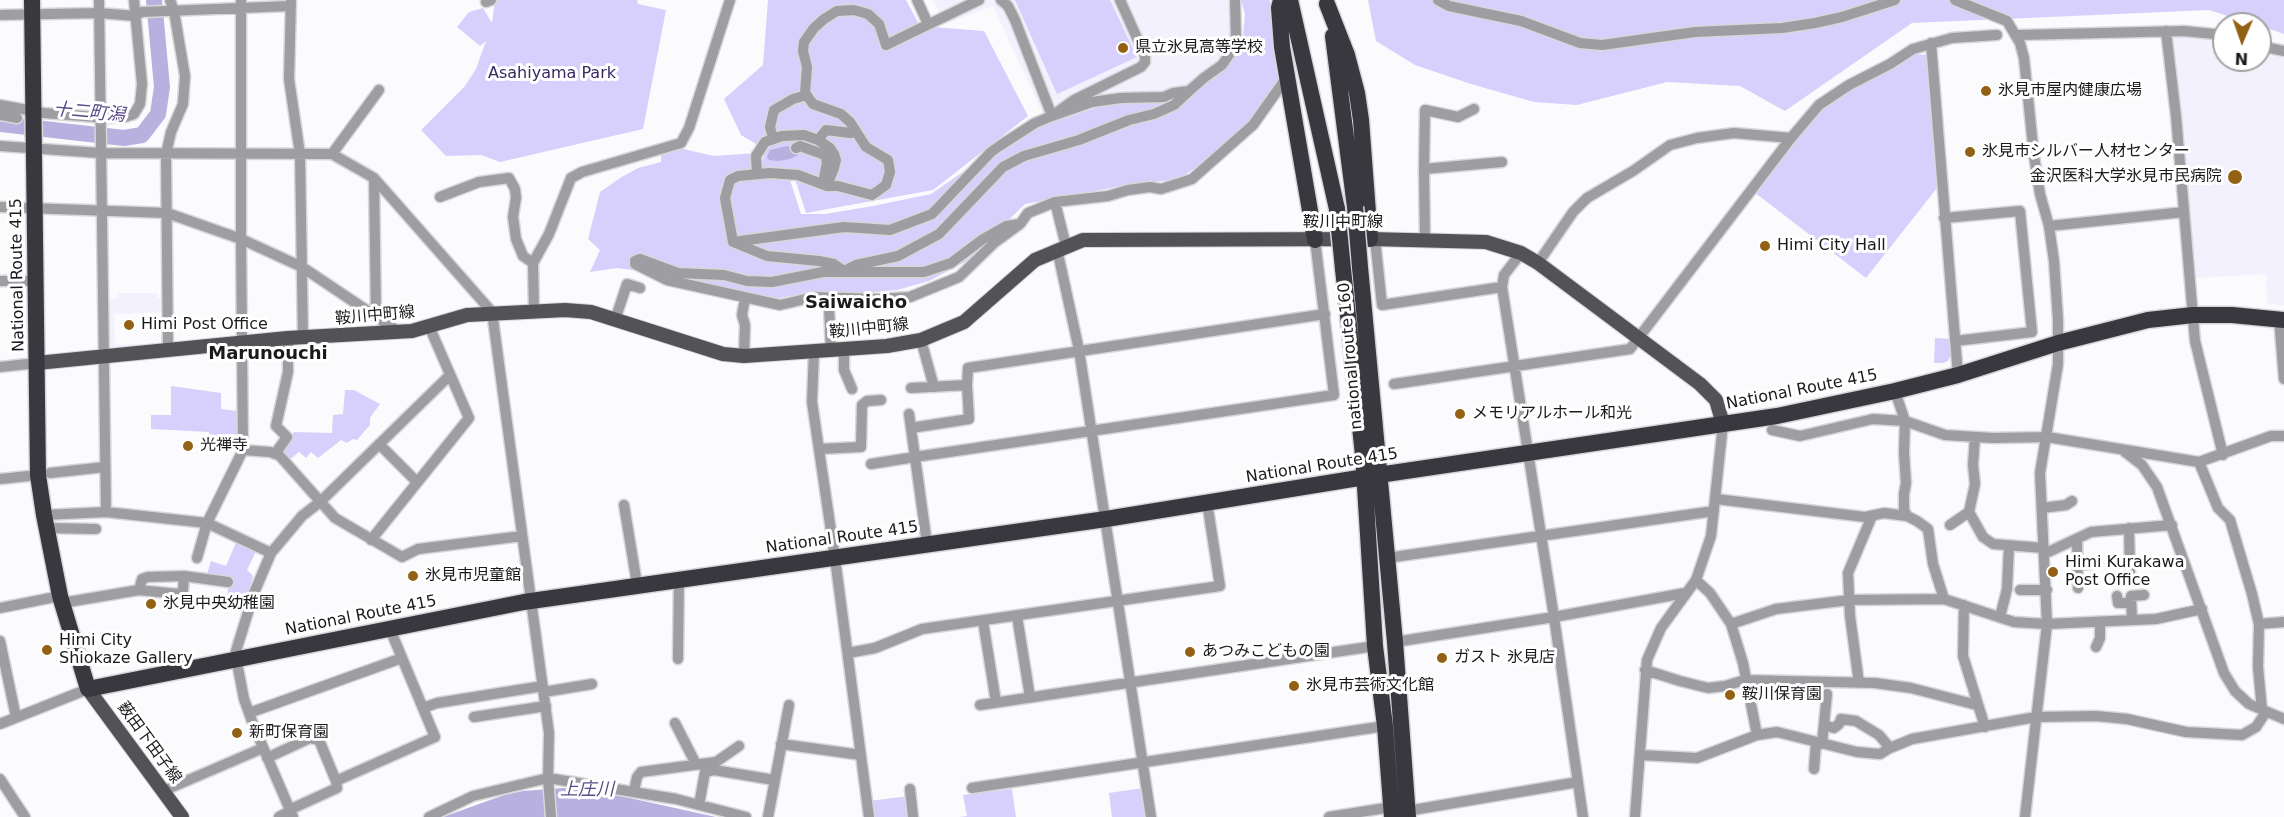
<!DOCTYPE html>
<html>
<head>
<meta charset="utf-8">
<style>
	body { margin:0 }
	#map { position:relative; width:2284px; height:817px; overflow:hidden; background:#fbfbfe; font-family:"DejaVu Sans",sans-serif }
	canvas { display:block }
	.north { position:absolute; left:2212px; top:12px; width:60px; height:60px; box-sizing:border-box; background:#fff; border:2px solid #a3a3a4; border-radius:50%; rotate:182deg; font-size:16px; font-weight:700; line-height:24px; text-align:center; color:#1a191c }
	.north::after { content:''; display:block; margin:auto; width:21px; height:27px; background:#936113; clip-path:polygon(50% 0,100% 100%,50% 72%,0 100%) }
</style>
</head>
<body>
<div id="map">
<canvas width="2284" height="817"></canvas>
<div class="north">N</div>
</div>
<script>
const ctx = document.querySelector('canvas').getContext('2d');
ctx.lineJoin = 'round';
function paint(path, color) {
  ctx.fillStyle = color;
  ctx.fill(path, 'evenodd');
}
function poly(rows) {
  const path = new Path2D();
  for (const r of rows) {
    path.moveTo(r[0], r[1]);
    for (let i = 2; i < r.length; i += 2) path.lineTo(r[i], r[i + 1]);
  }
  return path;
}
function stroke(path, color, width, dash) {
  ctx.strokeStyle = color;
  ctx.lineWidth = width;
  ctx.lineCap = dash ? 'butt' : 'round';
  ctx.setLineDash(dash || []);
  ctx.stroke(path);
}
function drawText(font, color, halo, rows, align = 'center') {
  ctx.font = font + ' "DejaVu Sans","Noto Sans JP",sans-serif';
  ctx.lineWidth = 6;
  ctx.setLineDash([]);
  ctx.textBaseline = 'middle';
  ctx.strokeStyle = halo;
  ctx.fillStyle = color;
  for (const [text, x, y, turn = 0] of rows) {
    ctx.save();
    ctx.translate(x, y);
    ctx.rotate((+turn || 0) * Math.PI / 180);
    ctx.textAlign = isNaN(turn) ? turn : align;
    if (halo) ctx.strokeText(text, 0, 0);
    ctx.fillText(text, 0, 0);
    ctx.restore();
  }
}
paint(poly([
	[933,0,1237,0,1243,28,1226,67,1184,96,1120,95,1046,121,993,6,946,24],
	[2171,35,2195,36,2224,42,2224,60,2260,60,2260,51,2284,56,2284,306,2267,303,2266,274,2195,278],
	[119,293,157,293,157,298,162,298,167,312,114,314,115,345,166,343,166,347,109,349,107,299,116,299]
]), '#f2f1fd');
paint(poly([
	[495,0,637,0,638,4,666,10,643,129,500,162,481,155,446,156,421,130,465,86,476,69,486,41,480,46,457,27,469,12,483,8,492,23],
	[768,0,906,0,920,26,984,31,1028,116,933,190,806,213,794,176,764,179,790,180,801,214,825,214,873,206,931,194,960,174,1019,126,1057,121,1113,102,1187,97,1230,63,1243,37,1245,14,1241,0,1269,0,1274,8,1282,74,1250,122,1209,159,1178,179,1121,186,1025,204,965,262,929,281,897,290,862,293,806,293,779,298,741,292,669,275,617,268,590,272,600,250,588,239,600,192,620,178,638,168,661,162,661,154,679,148,714,156,757,153,761,165,766,150,741,135,724,99,763,65],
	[1015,0,1110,0,1137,57,1057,94],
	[1368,0,2284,0,2284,34,2260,26,2260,24,2253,24,2209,10,1912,23,1785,111,1740,86,1667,82,1577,105,1534,102,1471,84,1415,65,1376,41],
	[1915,54,1926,55,1937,188,1866,278,1754,192,1821,110,1839,95,1880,76],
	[1935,338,1952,339,1951,354,1948,361,1943,363,1934,363],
	[171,386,221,393,221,409,238,411,238,434,225,435,225,441,209,440,209,432,151,429,151,415,171,415],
	[345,390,354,390,380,404,370,418,370,425,357,440,353,439,347,443,341,440,318,458,311,452,306,458,299,452,288,461,278,452,294,432,332,433,333,415,343,414],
	[237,540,257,549,247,570,253,576,243,612,226,607,229,581,206,577,211,561,226,566],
	[1143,788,1147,817,1112,817,1109,793],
	[1012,789,1016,817,959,817,967,816,963,795],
	[909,796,911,817,871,817,869,801]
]), '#d7cffc');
paint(poly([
	[787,146,798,150,798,155,790,159,778,161,769,160,767,157,770,150],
	[563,788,607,793,716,817,443,817,504,795,523,791]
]), '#b8b0de');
stroke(poly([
	[0,124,124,138,142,135,158,114,162,87,154,0]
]), '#b8b0de', 16);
const minor = poly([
	[99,0,106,512],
	[291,0,289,79,300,154,303,338],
	[917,0,928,24],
	[979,0,886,45,879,24,868,14,854,10,837,11,824,19,814,28,804,42,803,51,807,67,805,93,813,104,841,114,850,122,866,147,888,160,890,172,886,185,872,195,838,186,827,186,798,175,770,173,738,176,730,180,725,198,733,242,844,227,890,230,932,214,991,152,1001,145,1035,123,1052,116,1074,100,1141,67,1145,62,1145,56,1120,0],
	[1001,0,1008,6,1015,20,1052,116,1092,102,1121,98,1164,97,1173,93,1189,91,1205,77,1222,65,1231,52,1236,38,1235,0],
	[1438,0,1449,6,1521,21,1580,43,1602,45,1695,32,1782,28,1815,23,1842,17,1895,0],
	[1955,0,2007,21,2020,43,2024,58,2034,156,2040,194,2049,226,2054,261,2058,320,2058,364,2040,473,2047,624,2025,817],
	[486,2,491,0],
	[0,15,99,13,135,16,142,12,290,6],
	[2166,31,2176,116,2195,341,2223,455],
	[2019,35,2184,31,2224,35],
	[1931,43,1958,375],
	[2260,46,2284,51],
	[0,105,44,113,108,118,125,117,134,114,140,104,142,84,134,0],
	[0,115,17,118],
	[773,138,770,127,774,110,793,99,807,95],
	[818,140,826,130,850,133,856,132],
	[0,146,100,153,332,154,374,178,492,312,549,733,548,778,551,817],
	[796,148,800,146,825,155,827,162,824,178],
	[332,154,379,90],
	[1424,169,1425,110,1458,117,1474,109],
	[757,174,756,156,765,142,782,136,804,135,818,140,830,148,834,154,836,160,834,168,827,186],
	[374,178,376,315],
	[440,197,479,182,509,178,515,189,516,198,513,217,516,239,523,256,533,263],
	[1055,202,1108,196,1128,190,1150,187,1161,189,1192,179,1253,125,1287,77],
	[0,207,167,213,241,239,302,267,399,332],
	[1944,218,2020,211,2032,332,1955,341],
	[1020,224,1006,226,983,239,951,263,924,272,823,272,772,282,747,281,724,275,678,273,640,259,635,261,635,264,667,280,780,305,814,297,879,299,910,297,959,277,994,243,1020,224,1028,213,1055,202,1066,246],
	[2049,226,2184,212],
	[1375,239,1382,305,1502,287],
	[1425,240,1424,169,1502,162],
	[733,242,767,256,819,261,834,264,844,271,856,265,898,256,939,234,1003,167,1024,156,1079,140,1129,120,1154,114,1174,105,1189,91],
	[1057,249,1079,350,1151,817],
	[1521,253,1504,275,1502,287,1554,617,1583,817],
	[1538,263,1573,212,1587,198,1633,171,1670,145,1697,138,1734,133,1791,138],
	[0,281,36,281],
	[829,308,831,350],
	[534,311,533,263,549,234,571,178,582,172,681,143,689,128,730,0],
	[2279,319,2284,379],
	[615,320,627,284,640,288],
	[921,340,934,387],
	[844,349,844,370,852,389],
	[168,351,166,154,171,132,183,104,185,76,174,11,170,0],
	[814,351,812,402,835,558,869,817],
	[744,356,745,325,742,315,745,298],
	[0,367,37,363],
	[1394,384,1630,349,1791,138,1819,105,1849,85,1890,64,1913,49,1952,38,1997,35],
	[911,388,967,385,968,368,1325,314],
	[1895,391,1905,421,1945,435,1993,438,2047,437,2199,462,2271,436,2284,436],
	[909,414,911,428,969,419,967,385],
	[1772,430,1800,436,1873,419,1905,421,1904,453,1906,483,1904,494,1904,510,1907,516],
	[379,444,417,482],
	[819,449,861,447,862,405,867,401,881,400],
	[243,450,270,452,279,455,335,518,402,557,418,549,522,536],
	[2124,451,2142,465,2157,487,2224,673,2235,691,2249,704,2284,719],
	[275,454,287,437,276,426,288,372,288,338],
	[2199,462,2218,508,2230,520,2252,594,2259,624,2258,667,2262,710],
	[871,464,915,457,911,428],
	[50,473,105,467],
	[0,479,38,475],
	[1716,499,1865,517,1884,513,1907,516,1917,521,1928,529,1933,564,1944,599],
	[624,505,637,584],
	[2042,508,2066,505,2072,501],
	[1969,512,1975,484,1973,465,1975,437],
	[44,515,106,512,207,523,271,553],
	[1950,525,1969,512,1983,537,1993,544,2044,548],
	[46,528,96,529],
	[2129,528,2130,575],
	[2077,539,2078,588],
	[371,540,469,418,429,326],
	[927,544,915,457,1334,395,1315,240],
	[2044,554,2091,532,2172,525],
	[197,558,207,523,243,450,241,239,241,0],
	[1387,558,1714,511],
	[2078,565,2092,564],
	[184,576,228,582],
	[1696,580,1710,593,1731,624,1743,663,1757,735],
	[2020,590,2047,590],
	[2117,596,2118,603,2131,603],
	[62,603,139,590,142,579,148,577,184,576,183,591,178,594,139,590],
	[1964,605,1963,656,1985,727],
	[0,608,60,596],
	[1017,616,1030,697],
	[2000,617,2007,589,2009,546],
	[2132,620,2131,596,2144,595],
	[983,621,996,702],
	[1731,624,1776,609,1849,600,1944,599,2014,622,2047,624,2156,619,2202,609],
	[2259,624,2284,622],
	[0,641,16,717],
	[1395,642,1554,617,1685,593],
	[2096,647,2100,638,2100,622],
	[848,653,875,648,922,629,1220,586,1207,502],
	[678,659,679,578],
	[1645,670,1680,681,1708,688,1725,686,1745,680,1875,683,1911,688,1977,705],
	[1859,683,1850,616,1848,573,1872,516],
	[544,692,592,684],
	[980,705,1375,646],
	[423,708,437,703,543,686],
	[249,713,402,658,390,629],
	[474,717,546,706],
	[675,723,696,764],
	[0,724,88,689],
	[1824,725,1834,728,1839,724,1841,719,1856,721,1879,735,1890,748],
	[781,744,861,755],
	[1822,744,1827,694],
	[1640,755,1697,758,1757,735,1777,732,1857,752,1880,754,1890,748,1912,739,2036,717,2096,716,2127,719,2186,732,2242,735,2256,727,2266,712],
	[267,758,310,738,319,740,336,781],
	[1814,769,1816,743],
	[0,779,25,817],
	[972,788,1385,726],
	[910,789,913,817],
	[163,791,263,748],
	[634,791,637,777,641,772,716,762,739,746],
	[699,805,705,772,714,770,774,780],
	[289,810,337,788,336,781,435,737,402,658],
	[1407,811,1578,782],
	[279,817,290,811],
	[293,817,253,724,244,699,238,668,236,651,254,593,271,553,302,516,320,502,449,376],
	[429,817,473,796,548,778,676,799,746,817],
	[768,817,789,705],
	[1329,817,1392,807],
	[1635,817,1647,660,1661,628,1696,580,1711,536,1723,424]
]);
const major = poly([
	[37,363,288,338,412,331,467,315,565,310,591,312,723,354,744,356,887,346,921,340,964,322,1035,260,1083,240,1370,239,1486,242,1521,253,1538,263,1700,384,1716,400,1723,424],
	[88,689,182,817]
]);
const highway = poly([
	[32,0,38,475,44,515,60,596,88,689,524,602,1106,519,1365,477,1777,416,1895,391,1958,375,2058,343,2148,320,2193,315,2232,315,2284,320],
	[1281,0,1279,8,1282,47,1315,240],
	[1290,0,1337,209],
	[1327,4,1347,55,1357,93,1361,120,1370,239],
	[1333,36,1355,207],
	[1360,267,1395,642,1408,817],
	[1343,269,1363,455,1375,646,1385,726,1392,817]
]);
stroke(minor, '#d7d7da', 13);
stroke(major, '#d7d7da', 16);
stroke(highway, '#d7d7da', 19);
stroke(minor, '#9e9da1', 10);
stroke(major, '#535257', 14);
stroke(highway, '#39383e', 16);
const highwayBridge = poly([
	[1355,207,1360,267],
	[1337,209,1343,269]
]);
stroke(highwayBridge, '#d7d7da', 19, []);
stroke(highwayBridge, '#39383e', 16);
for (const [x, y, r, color] of [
	[1123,48,6,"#936113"],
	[1986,91,6,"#936113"],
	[1970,152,6,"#936113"],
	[2235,177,8,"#936113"],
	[1765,246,6,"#936113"],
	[129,325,6,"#936113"],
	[1460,414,6,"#936113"],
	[188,446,6,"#936113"],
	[2053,572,6,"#936113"],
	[413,576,6,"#936113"],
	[151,604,6,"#936113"],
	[47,650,6,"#936113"],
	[1190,652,6,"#936113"],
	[1442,658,6,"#936113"],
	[1294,686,6,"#936113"],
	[1730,695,6,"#936113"],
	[237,733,6,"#936113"]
]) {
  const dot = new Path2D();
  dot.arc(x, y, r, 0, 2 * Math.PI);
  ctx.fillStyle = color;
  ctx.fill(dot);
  stroke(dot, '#fff', 2);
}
drawText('16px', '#1a191c', '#fff', [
	["県立氷見高等学校",1135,48],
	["氷見市屋内健康広場",1998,91],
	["氷見市シルバー人材センター",1982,152],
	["金沢医科大学氷見市民病院",2222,177,"right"],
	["Himi City Hall",1777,246],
	["Himi Post Office",141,325],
	["メモリアルホール和光",1472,414],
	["光禅寺",200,446],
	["Himi Kurakawa",2065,563],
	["Post Office",2065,581],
	["氷見市児童館",425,576],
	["氷見中央幼稚園",163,604],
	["Himi City",59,641],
	["Shiokaze Gallery",59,659],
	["あつみこどもの園",1202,652],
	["ガスト 氷見店",1454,658],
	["氷見市芸術文化館",1306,686],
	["鞍川保育園",1742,695],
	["新町保育園",249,733]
], 'left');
drawText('16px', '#382961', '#fff', [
	["Asahiyama Park",552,74]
]);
drawText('16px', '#1a191c', '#fff', [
	["鞍川中町線",1343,223],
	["National Route 415",18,275,-91],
	["鞍川中町線",375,316,-5],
	["鞍川中町線",869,329,-6],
	["national route 160",1351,356,-95],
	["National Route 415",1802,390,-11],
	["National Route 415",1322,466,-9],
	["National Route 415",842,538,-8],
	["National Route 415",361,616,-11],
	["薮田下田子線",149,743,54]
]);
drawText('italic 18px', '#5a4c88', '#fff', [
	["十二町潟",89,113,5],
	["上庄川",587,790]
]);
drawText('bold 18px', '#1a191c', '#fff', [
	["Saiwaicho",856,303],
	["Marunouchi",268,354]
]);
</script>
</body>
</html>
